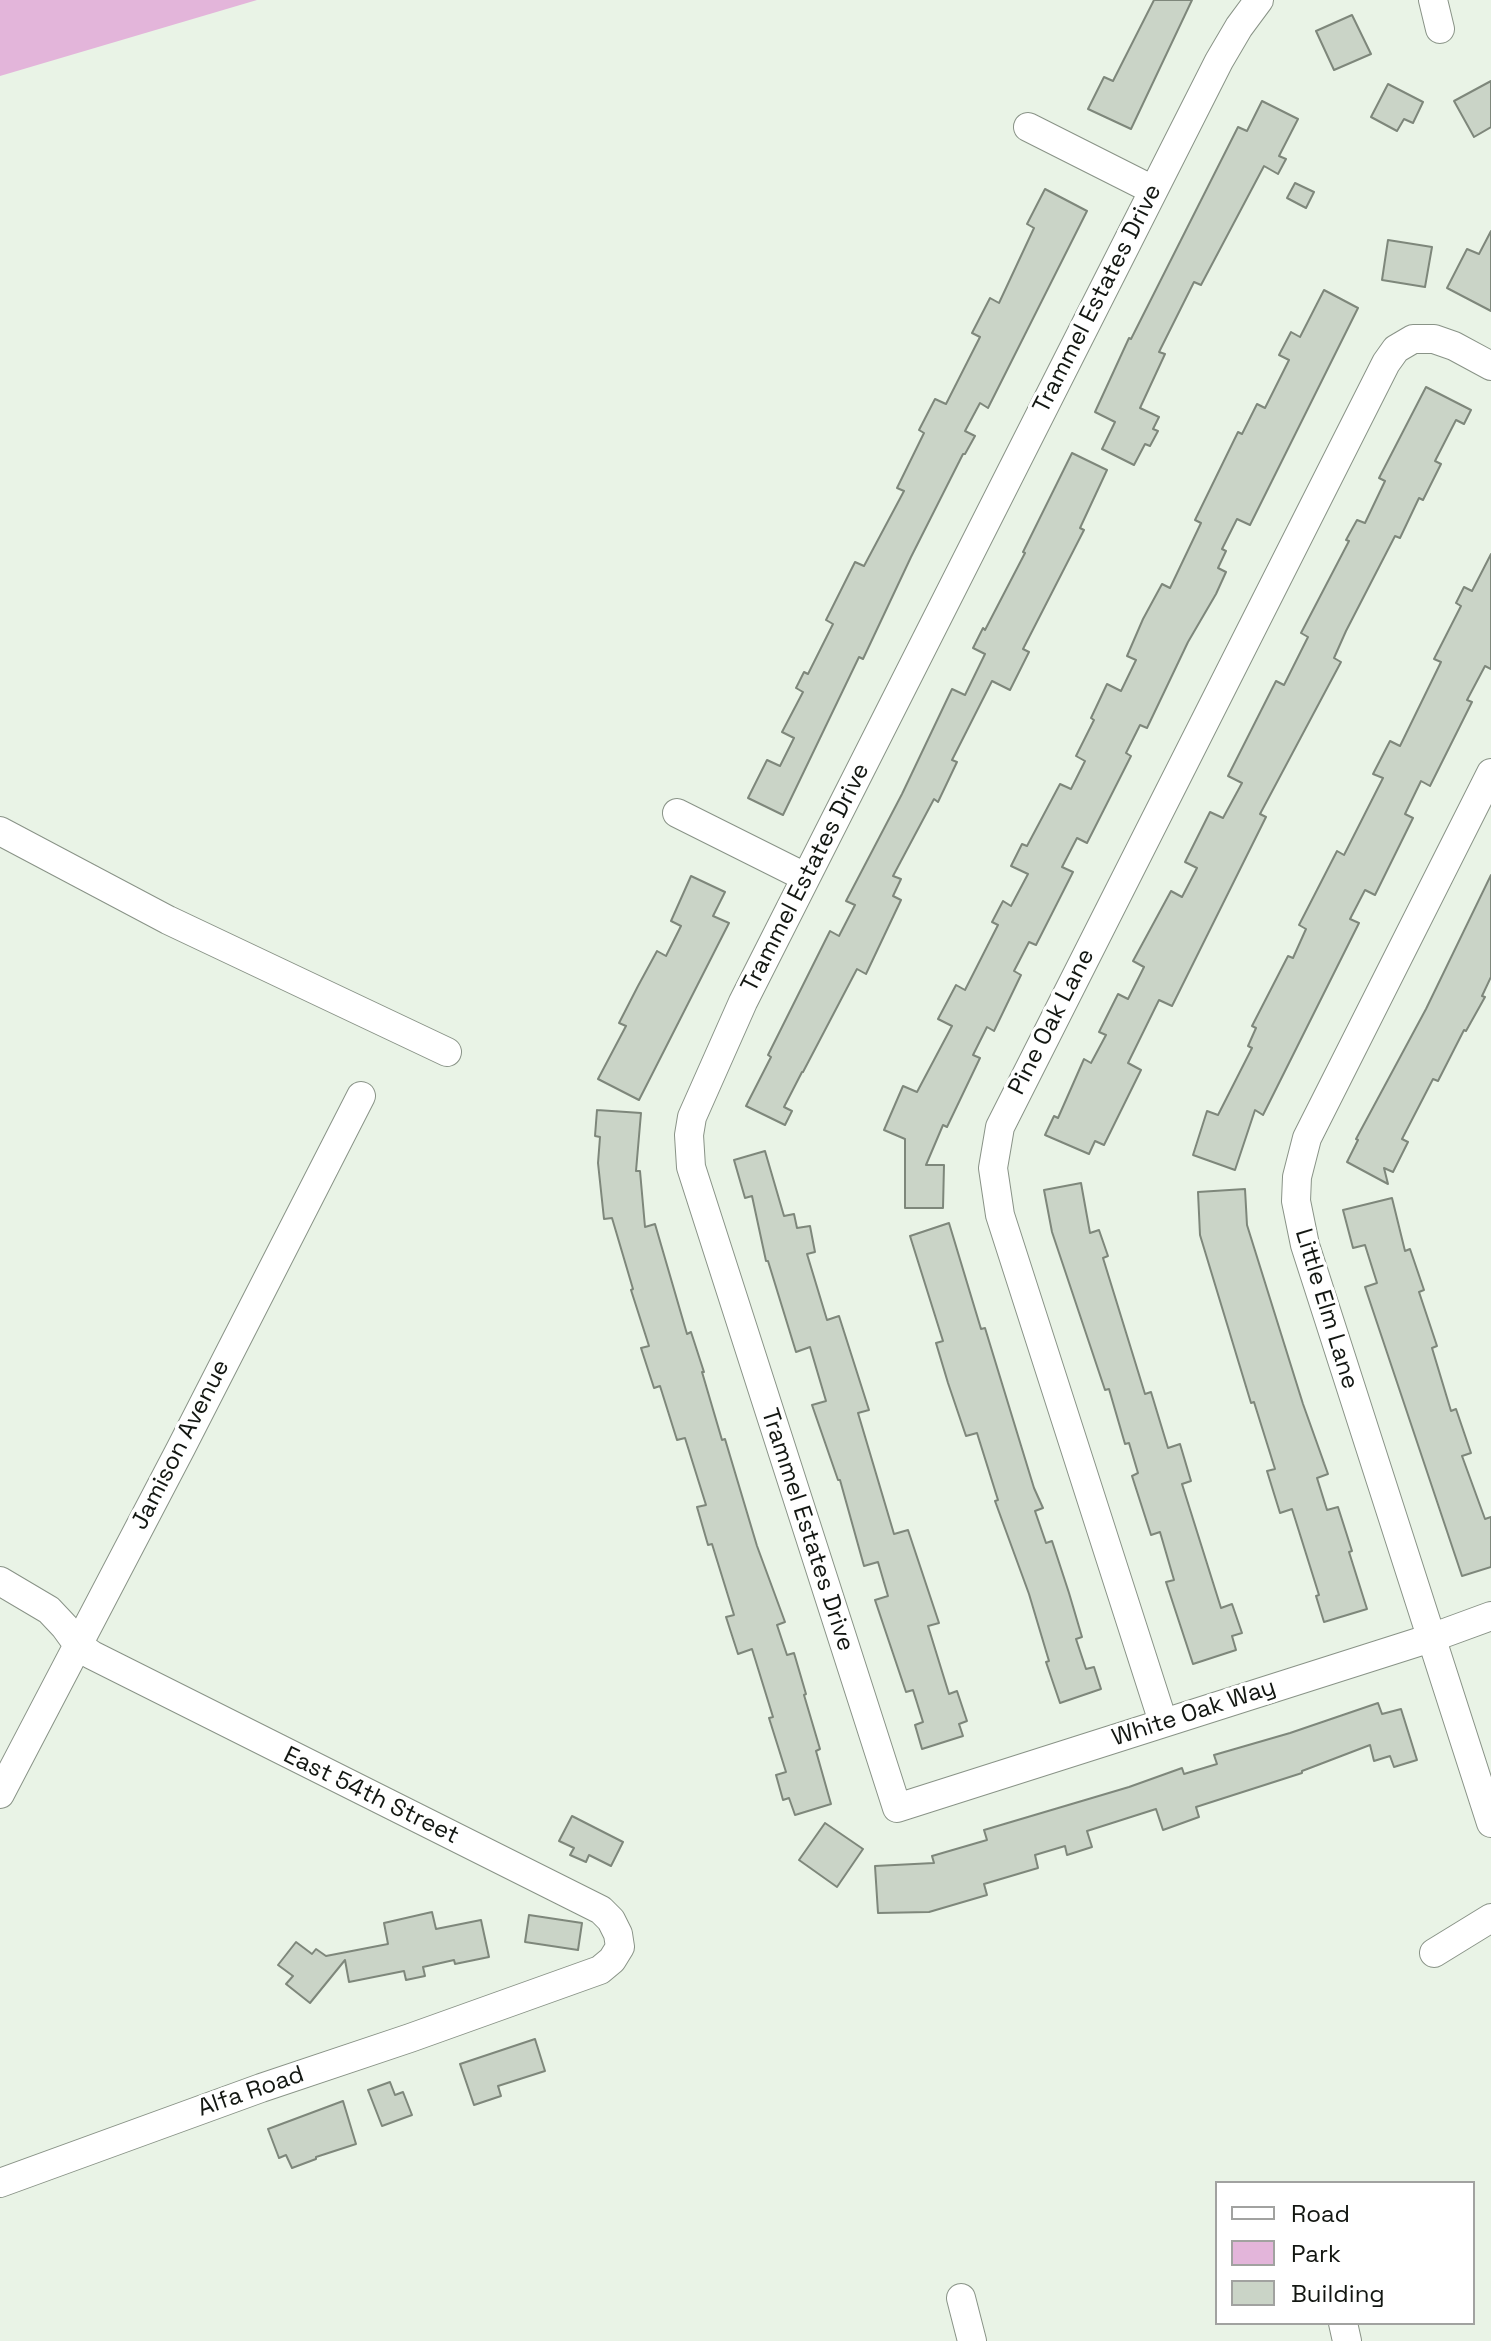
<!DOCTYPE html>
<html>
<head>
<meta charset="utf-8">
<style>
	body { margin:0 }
	#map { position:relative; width:1491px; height:2341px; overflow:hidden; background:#e9f3e6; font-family:"Space Grotesk",sans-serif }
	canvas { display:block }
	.legend { position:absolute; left:1215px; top:2181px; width:260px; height:144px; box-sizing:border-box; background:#fff; border:2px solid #a1a2a0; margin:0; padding:10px 14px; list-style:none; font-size:24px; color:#131712 }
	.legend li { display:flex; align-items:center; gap:16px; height:40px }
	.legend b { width:40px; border:2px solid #a1a2a0 }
</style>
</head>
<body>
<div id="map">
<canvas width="1491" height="2341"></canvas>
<ul class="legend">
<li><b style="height:10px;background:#fff"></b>Road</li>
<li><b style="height:22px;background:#e3b5da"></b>Park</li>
<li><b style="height:22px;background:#cad4c7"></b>Building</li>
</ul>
</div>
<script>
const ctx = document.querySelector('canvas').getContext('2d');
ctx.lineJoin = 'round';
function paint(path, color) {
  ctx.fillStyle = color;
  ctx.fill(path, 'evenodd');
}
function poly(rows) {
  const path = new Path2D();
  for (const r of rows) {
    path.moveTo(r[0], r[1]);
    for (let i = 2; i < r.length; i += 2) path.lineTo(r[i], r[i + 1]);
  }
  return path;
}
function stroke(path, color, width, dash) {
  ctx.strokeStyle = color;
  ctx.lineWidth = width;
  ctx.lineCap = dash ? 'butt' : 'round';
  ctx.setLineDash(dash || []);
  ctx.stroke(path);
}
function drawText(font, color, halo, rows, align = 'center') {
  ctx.font = font + ' "Space Grotesk",sans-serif';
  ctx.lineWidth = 7;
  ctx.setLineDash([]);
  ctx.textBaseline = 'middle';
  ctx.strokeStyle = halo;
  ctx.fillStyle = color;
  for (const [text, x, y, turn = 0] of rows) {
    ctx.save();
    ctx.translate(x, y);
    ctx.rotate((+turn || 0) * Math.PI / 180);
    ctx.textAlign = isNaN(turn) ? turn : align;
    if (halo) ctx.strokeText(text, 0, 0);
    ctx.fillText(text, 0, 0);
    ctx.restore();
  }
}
paint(poly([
	[0,0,257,0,0,76]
]), '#e3b5da');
const building = poly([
	[1154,0,1192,0,1131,129,1088,109,1104,77,1113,81,1154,0],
	[1352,15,1371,54,1334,70,1316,31,1352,15],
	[1491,81,1491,127,1474,137,1454,101,1491,81],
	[1388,84,1423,102,1413,123,1404,119,1397,131,1371,117,1388,84],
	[1262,101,1298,119,1279,156,1286,159,1278,174,1264,166,1201,285,1194,282,1159,352,1165,354,1140,408,1159,417,1153,429,1158,431,1150,446,1145,444,1134,465,1102,449,1115,422,1095,412,1129,338,1131,339,1238,127,1247,131,1262,101],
	[1295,183,1314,192,1306,208,1287,198,1295,183],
	[1045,189,1087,211,988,408,980,403,965,431,975,436,965,454,963,454,911,557,863,659,859,657,783,815,748,798,767,760,780,766,794,738,782,732,803,692,796,688,804,672,808,674,833,624,826,620,855,562,864,566,904,491,897,488,924,433,919,430,935,399,946,404,980,337,972,333,990,298,999,303,1034,228,1027,224,1045,189],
	[1491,231,1491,311,1447,288,1467,249,1479,254,1491,231],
	[1388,240,1432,247,1425,287,1382,280,1388,240],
	[1324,290,1358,308,1250,525,1237,519,1222,549,1226,551,1218,568,1226,572,1216,594,1188,642,1147,728,1140,725,1126,753,1131,756,1087,843,1077,838,1062,867,1073,872,1036,945,1029,942,1014,971,1021,975,994,1031,987,1027,973,1055,980,1058,947,1127,943,1125,926,1165,944,1165,943,1208,905,1208,905,1139,884,1130,903,1086,917,1092,952,1026,938,1019,956,985,965,990,998,925,992,922,1003,901,1011,906,1028,874,1011,866,1022,844,1027,846,1060,784,1071,789,1085,761,1076,756,1094,720,1091,718,1107,684,1121,691,1136,660,1127,656,1143,619,1162,584,1170,588,1201,523,1195,520,1238,432,1242,434,1257,404,1265,408,1289,360,1279,355,1291,332,1300,337,1324,290],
	[1426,387,1471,410,1464,424,1456,420,1435,461,1441,464,1423,500,1419,498,1400,538,1395,536,1346,631,1334,658,1341,662,1260,814,1266,817,1172,1006,1159,1000,1128,1063,1141,1070,1104,1145,1095,1141,1089,1154,1045,1135,1054,1116,1058,1118,1084,1059,1091,1063,1106,1035,1099,1032,1118,994,1128,999,1144,967,1133,961,1171,891,1182,897,1197,868,1185,862,1210,812,1223,818,1242,783,1228,776,1276,681,1284,685,1308,637,1301,633,1349,541,1346,540,1357,520,1365,523,1385,481,1379,478,1426,387],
	[1072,453,1107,470,1080,528,1084,530,1023,649,1029,652,1010,690,992,681,952,760,957,762,938,802,934,799,893,876,901,879,893,896,901,900,866,974,857,969,803,1072,802,1072,784,1107,792,1111,785,1125,746,1106,771,1057,768,1055,830,931,839,936,855,905,846,901,902,794,952,689,965,695,985,654,973,648,983,628,985,630,1025,553,1023,552,1072,453],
	[1491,554,1491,669,1485,666,1467,700,1472,702,1430,786,1421,781,1405,814,1413,818,1375,895,1365,890,1350,919,1359,923,1263,1115,1255,1110,1235,1170,1193,1155,1207,1111,1218,1115,1252,1048,1248,1046,1256,1028,1252,1026,1288,956,1293,958,1306,929,1299,925,1337,851,1344,855,1383,778,1373,774,1390,741,1400,746,1441,662,1434,659,1461,606,1456,603,1464,587,1472,591,1491,554],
	[1491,875,1491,977,1482,996,1485,997,1466,1031,1464,1030,1438,1081,1433,1079,1402,1139,1408,1142,1393,1172,1384,1168,1388,1184,1347,1162,1358,1140,1356,1139,1426,1009,1491,875],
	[691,876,725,892,713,916,729,923,639,1100,598,1079,626,1026,619,1023,638,986,657,951,666,956,681,926,671,921,691,876],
	[597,1110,641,1113,636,1171,640,1171,645,1227,655,1224,687,1334,691,1332,704,1372,702,1372,722,1440,725,1439,757,1546,785,1622,777,1625,787,1655,794,1653,806,1694,804,1695,820,1749,816,1751,831,1804,795,1815,789,1798,783,1800,776,1775,786,1772,769,1718,773,1717,752,1649,738,1654,726,1617,734,1615,712,1544,708,1545,697,1507,706,1505,685,1438,677,1440,660,1386,654,1388,641,1348,649,1346,631,1290,633,1289,612,1218,604,1219,598,1163,600,1137,595,1136,597,1110],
	[765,1151,784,1216,794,1214,797,1228,810,1226,815,1252,807,1254,827,1320,839,1316,869,1410,858,1413,894,1534,908,1530,939,1623,928,1626,949,1694,957,1691,967,1721,959,1724,963,1736,922,1749,915,1725,923,1722,913,1690,906,1692,875,1600,888,1596,878,1562,864,1566,840,1480,838,1480,812,1405,826,1401,810,1347,796,1352,768,1261,766,1261,752,1196,745,1198,734,1160,765,1151],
	[1081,1183,1090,1233,1099,1230,1108,1256,1103,1258,1145,1394,1151,1392,1168,1448,1180,1444,1191,1481,1182,1484,1221,1608,1232,1604,1242,1633,1232,1636,1236,1650,1193,1664,1166,1582,1174,1580,1160,1532,1151,1535,1132,1476,1138,1473,1129,1443,1125,1444,1109,1389,1105,1390,1052,1232,1044,1190,1081,1183],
	[1245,1189,1247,1225,1303,1404,1328,1474,1317,1478,1327,1510,1338,1507,1352,1551,1349,1552,1367,1609,1324,1622,1316,1596,1319,1595,1292,1509,1280,1513,1267,1471,1275,1469,1254,1402,1251,1403,1200,1235,1198,1192,1245,1189],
	[1392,1198,1405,1251,1410,1249,1424,1290,1419,1292,1437,1346,1432,1348,1451,1411,1456,1409,1471,1453,1462,1456,1485,1519,1491,1517,1491,1567,1462,1576,1365,1287,1377,1283,1365,1245,1353,1248,1343,1210,1392,1198],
	[949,1223,981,1329,985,1328,1034,1488,1043,1508,1035,1511,1046,1543,1052,1541,1069,1593,1082,1637,1076,1639,1086,1669,1094,1667,1101,1689,1060,1703,1046,1662,1049,1661,1029,1594,995,1501,998,1500,977,1433,966,1436,948,1383,936,1343,943,1341,910,1236,949,1223],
	[1378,1703,1382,1714,1401,1709,1417,1760,1394,1767,1390,1756,1374,1761,1370,1745,1302,1771,1302,1773,1196,1807,1199,1817,1163,1830,1156,1809,1087,1831,1092,1847,1067,1855,1065,1846,1035,1855,1038,1868,984,1884,987,1895,929,1912,878,1913,875,1866,934,1863,932,1856,987,1840,984,1830,1129,1787,1182,1768,1184,1774,1217,1764,1214,1755,1290,1733,1378,1703],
	[572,1816,623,1842,611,1866,589,1855,586,1862,570,1855,574,1848,559,1841,572,1816],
	[825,1823,863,1849,837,1887,799,1860,825,1823],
	[432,1912,436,1929,481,1920,489,1957,455,1964,454,1960,423,1967,425,1976,406,1980,404,1971,349,1982,345,1960,310,2003,286,1984,293,1976,278,1965,296,1942,312,1954,316,1949,326,1956,388,1944,384,1923,432,1912],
	[529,1915,582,1923,578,1950,525,1942,529,1915],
	[535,2039,545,2071,498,2086,501,2096,474,2105,460,2064,535,2039],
	[390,2082,395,2095,403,2092,412,2115,382,2126,368,2090,390,2082],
	[343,2101,356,2144,316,2157,316,2159,292,2168,286,2155,279,2158,268,2129,343,2101]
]);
paint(building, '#cad4c7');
stroke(building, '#7e877b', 2);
const minor = poly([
	[1259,0,1239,27,1219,61,743,1002,692,1117,689,1135,691,1167,897,1808,1431,1638,1491,1616],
	[1433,0,1440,29],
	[1028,127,1153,190],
	[1491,773,1307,1138,1297,1177,1296,1201,1305,1245,1491,1823],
	[677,813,805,877],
	[0,831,168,920,447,1052],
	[0,1581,49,1610,65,1627,78,1645,92,1655,601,1910,611,1920,618,1934,620,1947,612,1960,600,1970,410,2038,261,2088,0,2183],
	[1163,1722,1000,1215,993,1168,1000,1127,1386,363,1396,349,1413,339,1434,339,1454,346,1491,366],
	[0,1794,181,1448,361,1096],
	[1434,1953,1491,1918],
	[961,2298,972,2341],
	[1343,2323,1347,2341]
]);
stroke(minor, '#899387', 30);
stroke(minor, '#fff', 28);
drawText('24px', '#131712', '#fff', [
	["Trammel Estates Drive",1098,299,-63],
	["Trammel Estates Drive",806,878,-63],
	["Pine Oak Lane",1052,1022,-63],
	["Little Elm Lane",1326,1309,73],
	["Jamison Avenue",181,1445,-63],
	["Trammel Estates Drive",807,1530,72],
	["White Oak Way",1194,1713,-18],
	["East 54th Street",371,1796,26],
	["Alfa Road",251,2092,-19]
]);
</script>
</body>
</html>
